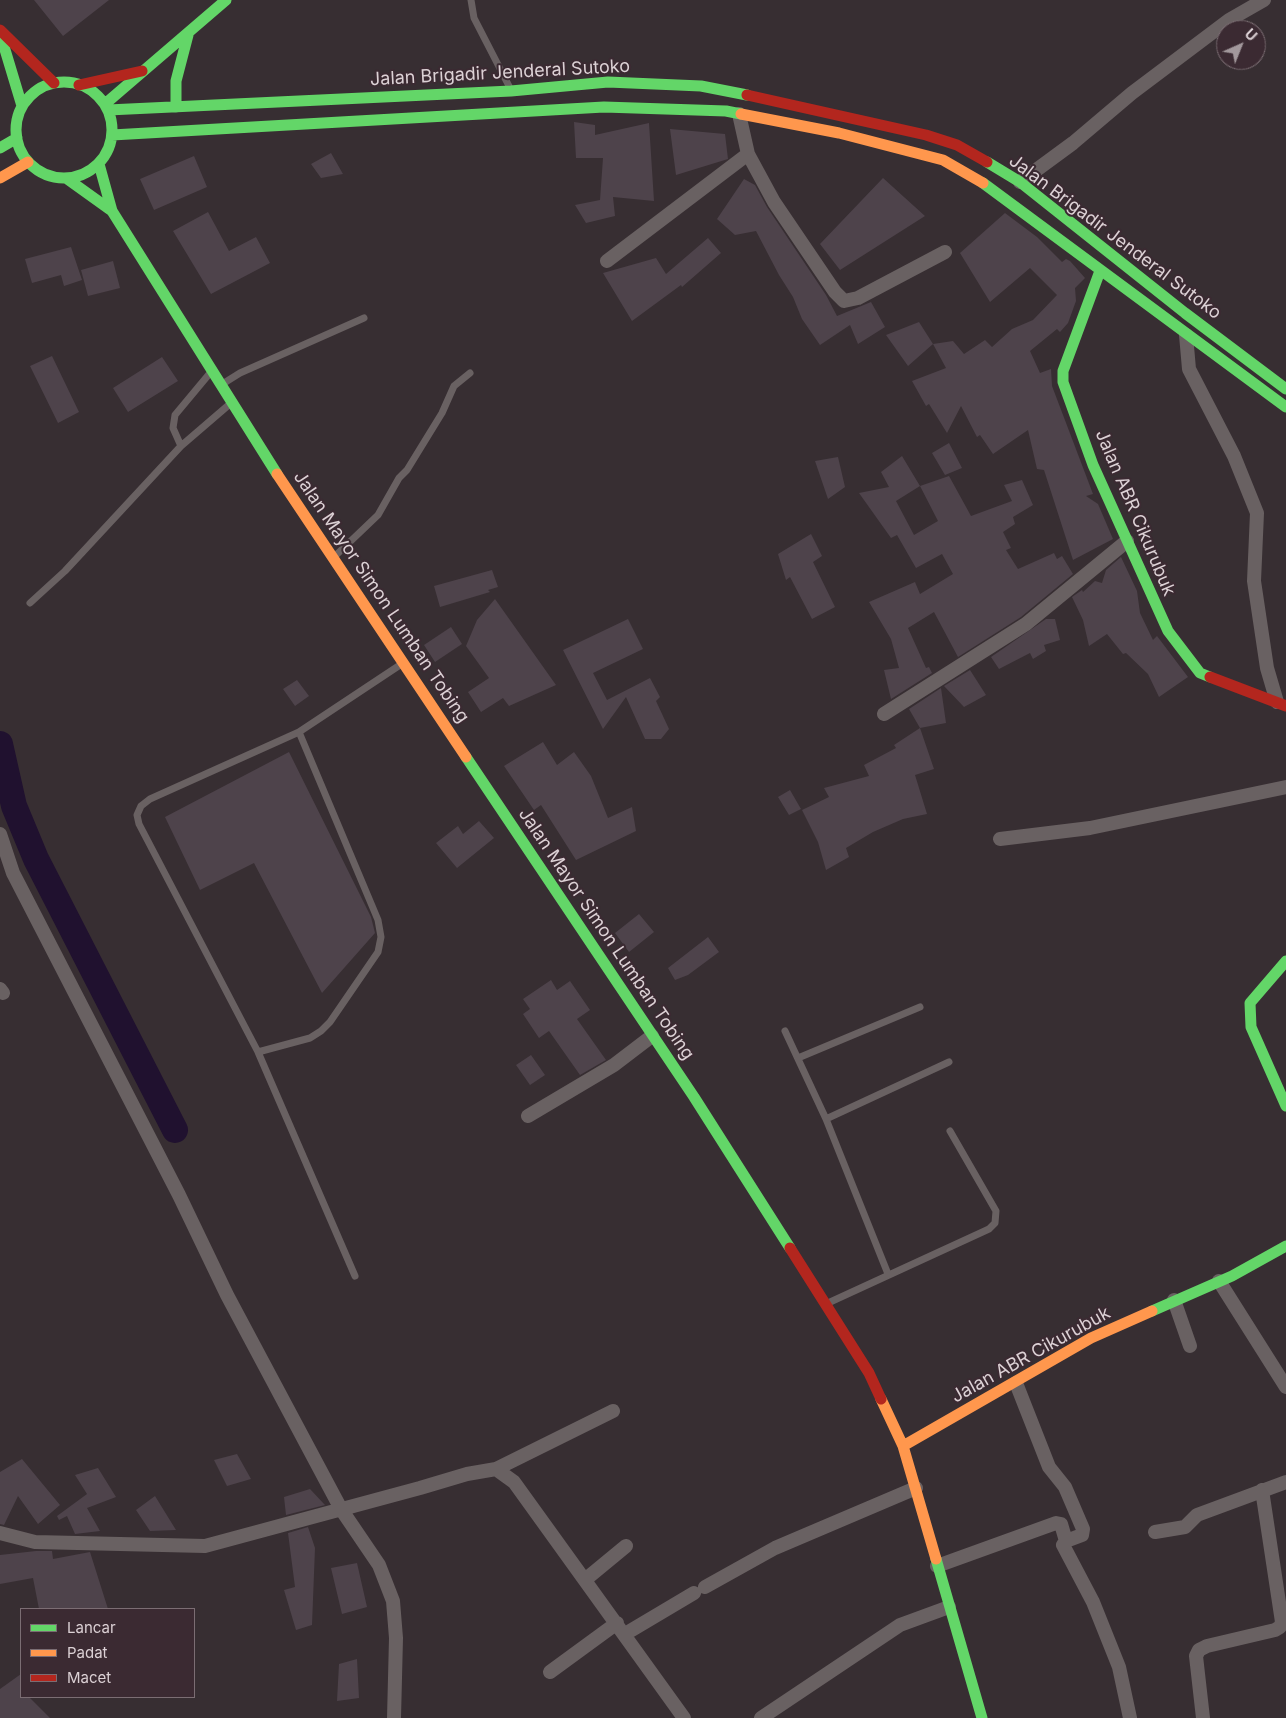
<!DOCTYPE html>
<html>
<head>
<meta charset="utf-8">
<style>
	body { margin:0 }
	#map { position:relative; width:1286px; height:1718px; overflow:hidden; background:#372e32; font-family:Inter,sans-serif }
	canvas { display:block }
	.legend { position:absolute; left:20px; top:1608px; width:175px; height:90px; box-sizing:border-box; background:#3b2a32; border:1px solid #7b6d73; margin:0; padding:6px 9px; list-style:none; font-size:15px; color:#dcd1d5 }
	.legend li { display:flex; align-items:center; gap:10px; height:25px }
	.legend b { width:25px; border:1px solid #7b6d73 }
	.north { position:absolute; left:1216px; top:20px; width:50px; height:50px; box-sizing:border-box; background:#3b2a32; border:1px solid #7b6d73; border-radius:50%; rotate:44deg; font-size:14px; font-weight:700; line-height:20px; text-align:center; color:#dcd1d5 }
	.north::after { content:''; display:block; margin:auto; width:18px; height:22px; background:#a2989c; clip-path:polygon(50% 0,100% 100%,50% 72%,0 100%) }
</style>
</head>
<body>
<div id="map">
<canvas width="1286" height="1718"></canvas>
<ul class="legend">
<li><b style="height:6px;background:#63d668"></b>Lancar</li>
<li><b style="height:6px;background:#ff974d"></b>Padat</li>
<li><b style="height:6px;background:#b3261e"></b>Macet</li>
</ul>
<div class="north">U</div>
</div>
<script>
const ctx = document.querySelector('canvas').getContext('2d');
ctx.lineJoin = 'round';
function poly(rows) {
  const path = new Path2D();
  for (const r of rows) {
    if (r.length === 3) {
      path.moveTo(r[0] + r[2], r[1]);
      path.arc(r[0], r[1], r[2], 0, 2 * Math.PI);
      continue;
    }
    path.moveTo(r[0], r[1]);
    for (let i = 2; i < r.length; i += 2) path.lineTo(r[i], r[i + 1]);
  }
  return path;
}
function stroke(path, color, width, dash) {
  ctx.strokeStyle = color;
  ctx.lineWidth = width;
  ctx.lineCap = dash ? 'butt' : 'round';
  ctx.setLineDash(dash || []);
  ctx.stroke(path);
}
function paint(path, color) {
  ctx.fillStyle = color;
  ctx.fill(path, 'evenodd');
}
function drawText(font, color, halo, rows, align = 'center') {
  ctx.font = font + ' Inter,sans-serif';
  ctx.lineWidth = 4;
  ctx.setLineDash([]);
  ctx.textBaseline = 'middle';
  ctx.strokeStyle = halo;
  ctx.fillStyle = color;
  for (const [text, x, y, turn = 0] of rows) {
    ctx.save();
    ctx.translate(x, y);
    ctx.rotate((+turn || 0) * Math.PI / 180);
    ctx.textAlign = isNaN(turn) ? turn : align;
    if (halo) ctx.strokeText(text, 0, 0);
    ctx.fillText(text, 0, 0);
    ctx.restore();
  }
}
stroke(poly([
	[0,744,14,806,36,859,175,1130]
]), '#20112f', 26);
paint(poly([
	[34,0,109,0,63,36],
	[574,122,595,125,595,135,649,123,654,201,613,197,615,216,586,223,575,205,600,200,603,158,576,158],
	[670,129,725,134,728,159,676,175],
	[331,153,343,174,321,178,311,164],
	[194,156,207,187,154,210,140,179],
	[883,178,925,216,840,270,820,244],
	[744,179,755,185,767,207,826,295,837,316,871,302,885,327,858,344,850,325,820,345,802,319,793,297,779,275,756,231,735,235,717,219],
	[208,212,229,251,256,237,270,263,211,294,173,231],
	[1005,213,1037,237,1062,262,1066,259,1070,261,1085,278,1075,288,1076,301,1068,323,1060,332,1057,329,1030,351,1040,373,1051,369,1052,386,1093,494,1086,496,1098,504,1113,539,1073,560,1044,470,1037,469,1028,430,993,454,980,435,977,437,961,406,947,433,929,404,926,406,912,381,946,368,933,344,953,341,964,354,985,340,992,347,1012,329,1033,320,1057,295,1030,268,990,302,960,253],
	[708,238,721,253,682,287,681,285,632,321,603,273,656,258,666,274],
	[71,247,82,280,64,286,61,275,32,283,25,259],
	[113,261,120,288,88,296,81,270],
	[919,322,933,344,908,366,886,335],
	[52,356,79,412,58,423,30,366],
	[162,357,178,381,128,412,113,388],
	[949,443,962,468,945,475,932,453],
	[902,456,920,486,949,476,971,516,1012,501,1004,485,1022,480,1033,505,1013,517,1015,524,1003,532,1011,548,1006,550,1018,569,1054,553,1057,559,1062,556,1073,574,1021,617,958,657,934,612,908,628,926,668,929,667,932,673,891,699,884,670,899,668,891,639,869,602,915,582,920,594,953,574,942,554,916,568,897,535,891,538,859,493,889,487,881,472],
	[920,486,938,521,914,535,896,501],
	[838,457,845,487,828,499,815,461],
	[811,534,822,556,813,562,835,607,812,619,790,577,786,580,778,554],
	[1121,557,1137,591,1140,613,1153,640,1157,636,1188,677,1159,697,1148,674,1126,653,1123,654,1107,634,1089,646,1083,620,1072,597,1082,590,1083,592,1095,581,1102,583,1106,570],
	[492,570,498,587,488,590,490,592,440,607,434,586],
	[495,599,556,685,509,706,503,698,481,712,468,692,489,678,466,646,477,620],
	[628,619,643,649,593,673,607,700,650,678,660,697,656,701,669,729,661,739,645,739,626,697,603,729,563,650],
	[1046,619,1055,619,1060,640,1044,645,1046,651,1033,659,1030,653,999,669,991,657],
	[451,627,462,644,435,662,424,645],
	[970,670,986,695,964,707,944,686],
	[297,680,309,696,295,706,283,689],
	[941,688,946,723,920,728,909,709],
	[920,728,934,769,915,775,927,814,903,819,873,832,846,848,849,857,826,870,818,842,802,810,829,797,824,788,869,776,864,765,896,748,894,745],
	[543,742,557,765,574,752,591,776,608,818,632,807,636,831,576,860,541,805,534,810,504,766],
	[289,752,371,917,375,933,322,993,254,863,200,890,165,817],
	[790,790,801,809,789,815,778,797],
	[479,821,494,838,457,868,436,843,458,826,463,834],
	[639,914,654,932,629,952,615,933],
	[708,937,719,952,688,975,675,980,668,968],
	[551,980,557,990,570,981,590,1010,577,1019,606,1060,580,1075,549,1031,539,1038,523,1014,530,1009,523,999],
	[531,1055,545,1075,530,1085,516,1065],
	[237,1454,251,1479,227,1486,214,1460],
	[22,1459,60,1505,38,1524,18,1496,4,1525,0,1524,0,1472],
	[98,1468,116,1497,87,1508,100,1531,75,1534,67,1516,59,1520,57,1516,87,1494,75,1475],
	[310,1489,325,1505,286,1515,284,1497],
	[155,1496,176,1530,150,1531,136,1510],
	[308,1527,315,1548,312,1625,296,1630,284,1590,295,1587,288,1533],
	[36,1551,52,1551,53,1559,90,1552,108,1609,39,1609,33,1578,0,1584,0,1555],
	[357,1563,367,1607,342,1614,331,1568],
	[357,1659,359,1698,337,1701,339,1664],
	[21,1674,21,1697,29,1697,50,1718,0,1718,0,1689]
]), '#4e434b');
stroke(poly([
	[471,0,474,18,510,88],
	[224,383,240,373,364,318],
	[181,446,173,428,175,415,210,373],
	[334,557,378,515,399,478,407,470,442,413,454,386,470,373],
	[30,603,65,571,181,446,231,403],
	[785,1031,826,1119,888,1274],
	[258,1052,310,1038,321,1031,330,1022,378,952,381,937,378,920,299,732],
	[798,1058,920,1007],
	[826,1119,949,1062],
	[355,1276,258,1052,139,824,137,815,141,806,150,799,299,732,400,665],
	[828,1303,989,1229,995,1223,996,1211,950,1131]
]), '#696162', 7);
stroke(poly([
	[739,114,748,154,774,202,835,292,844,301,858,298,945,252],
	[1020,182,1073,143,1132,93,1229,20,1264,0],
	[607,261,748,154],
	[1186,335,1189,369,1234,456,1257,513,1254,581,1267,668,1277,702],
	[884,714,1026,624,1127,541],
	[0,834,13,873,179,1195,227,1295,341,1509,379,1565,393,1601,396,1638,394,1718],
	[1000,839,1090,828,1286,787],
	[0,989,3,993],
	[528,1116,614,1065,652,1036],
	[1219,1281,1286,1387],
	[1174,1300,1190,1346],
	[1016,1383,1049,1467,1065,1487,1083,1529,1082,1535,1066,1541,1063,1545,1093,1602,1119,1667,1130,1718],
	[496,1469,613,1411],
	[1155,1532,1185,1527,1197,1515,1286,1482],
	[0,1533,35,1542,205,1546,420,1488,467,1474,496,1469,514,1482,684,1718],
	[937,1566,1056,1523,1061,1524,1066,1541],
	[586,1579,626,1546],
	[705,1587,775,1548,916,1488],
	[625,1634,694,1593],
	[550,1672,617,1623],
	[761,1718,900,1625,949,1607],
	[1203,1718,1196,1656,1199,1650,1207,1646,1275,1630,1280,1627,1282,1622,1262,1490]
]), '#696162', 14);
stroke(poly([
	[0,33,22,106],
	[64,130,48],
	[105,104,226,0],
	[176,107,176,81,188,35],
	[108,110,511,91,608,82,701,86,747,95],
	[112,135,604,107,726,111,741,114],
	[0,148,17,138],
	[987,162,1020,182,1185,313,1286,389],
	[99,164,112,211,277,474],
	[66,178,112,211],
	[983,183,1286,407],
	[1100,271,1063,371,1063,382,1093,465,1168,631,1200,673,1210,677],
	[466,757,694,1097,790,1248],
	[1286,961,1250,1003,1251,1027,1286,1106],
	[1152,1311,1232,1276,1286,1246],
	[936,1559,982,1718]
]), '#63d668', 11);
stroke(poly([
	[741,114,839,133,943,160,983,183],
	[0,178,28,162],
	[277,474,466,757],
	[881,1399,903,1446,936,1559],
	[903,1446,1091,1338,1152,1311]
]), '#ff974d', 11);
stroke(poly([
	[0,30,54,83],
	[79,85,142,71],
	[747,95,926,135,957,145,987,162],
	[1210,677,1286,706],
	[790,1248,869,1373,881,1399]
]), '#b3261e', 11);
drawText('18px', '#dcd1d5', '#3b2a32', [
	["Jalan Brigadir Jenderal Sutoko",500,73,-3],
	["Jalan Brigadir Jenderal Sutoko",1115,237,37],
	["Jalan ABR Cikurubuk",1135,513,67],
	["Jalan Mayor Simon Lumban Tobing",381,597,56],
	["Jalan Mayor Simon Lumban Tobing",606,934,56],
	["Jalan ABR Cikurubuk",1031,1355,-29]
]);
</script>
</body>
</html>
